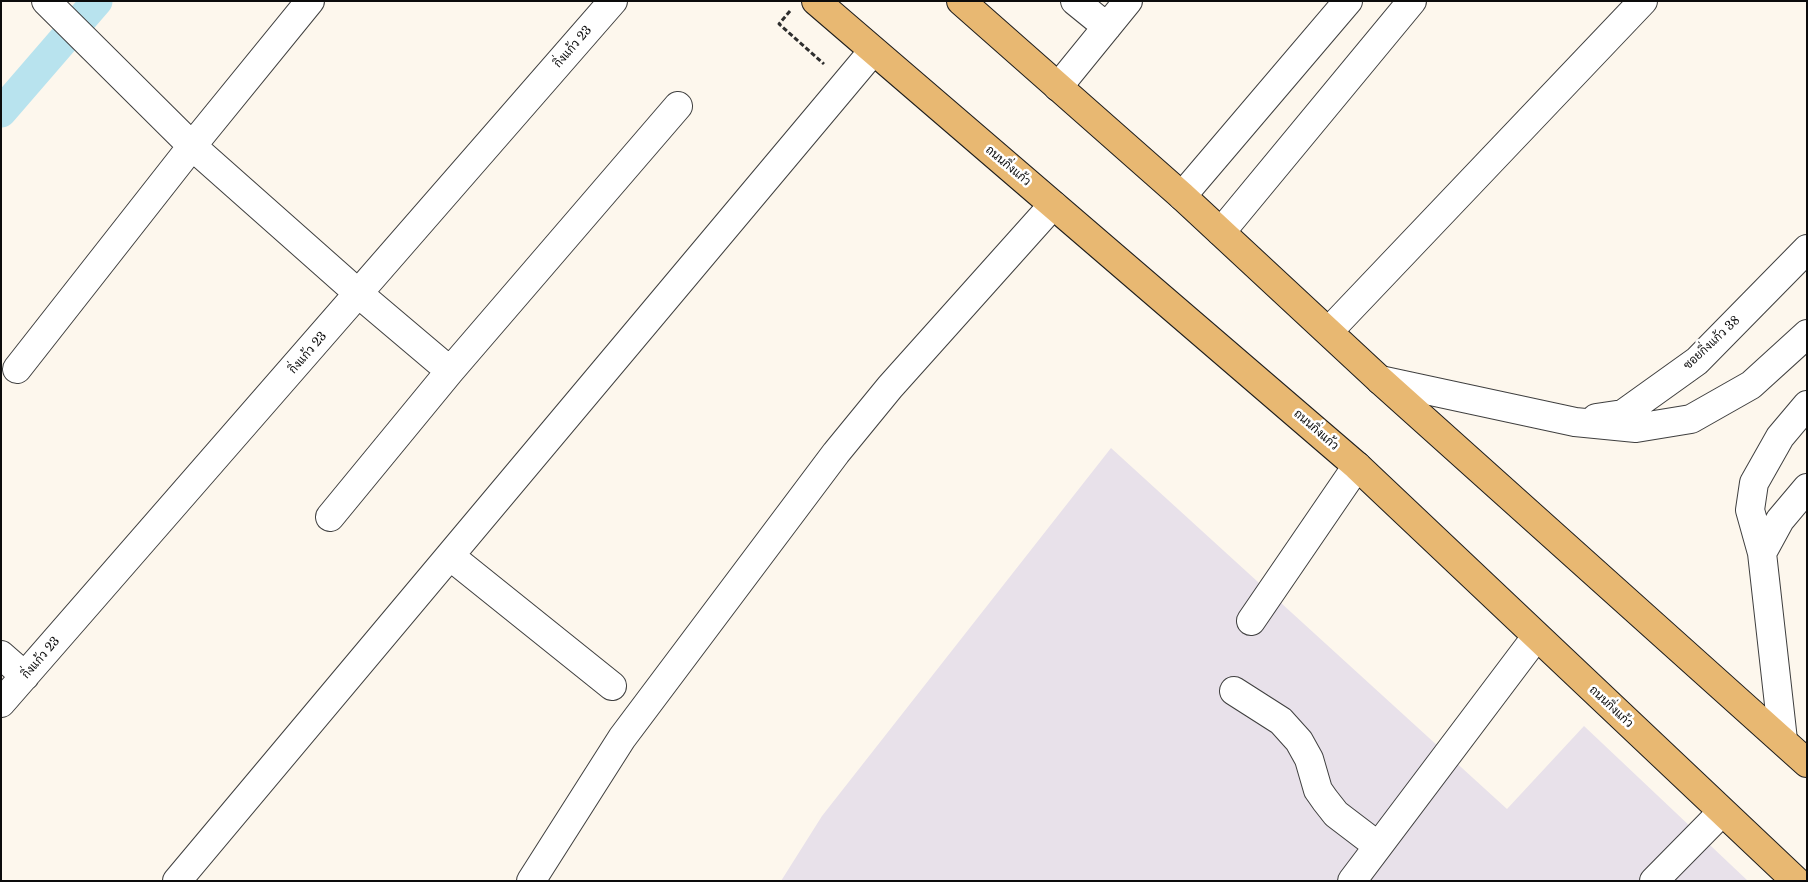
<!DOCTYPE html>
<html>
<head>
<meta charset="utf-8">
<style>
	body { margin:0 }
	#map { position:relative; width:1808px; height:882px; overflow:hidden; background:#fdf7ed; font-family:"Libre Baskerville",serif }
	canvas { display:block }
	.frame { position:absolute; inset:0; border:2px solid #0c0c0c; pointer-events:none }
</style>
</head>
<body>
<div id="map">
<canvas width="1808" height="882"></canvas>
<div class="frame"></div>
</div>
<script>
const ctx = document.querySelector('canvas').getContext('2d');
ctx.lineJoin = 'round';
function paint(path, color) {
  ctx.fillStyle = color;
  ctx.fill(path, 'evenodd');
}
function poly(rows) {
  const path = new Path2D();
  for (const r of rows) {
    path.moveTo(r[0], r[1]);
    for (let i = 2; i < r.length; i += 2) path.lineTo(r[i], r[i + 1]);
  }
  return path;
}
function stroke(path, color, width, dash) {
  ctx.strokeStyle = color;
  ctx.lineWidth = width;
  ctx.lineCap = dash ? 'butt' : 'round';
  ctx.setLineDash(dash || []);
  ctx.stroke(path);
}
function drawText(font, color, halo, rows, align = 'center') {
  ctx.font = font + ' "Libre Baskerville",Sarabun,serif';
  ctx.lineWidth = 5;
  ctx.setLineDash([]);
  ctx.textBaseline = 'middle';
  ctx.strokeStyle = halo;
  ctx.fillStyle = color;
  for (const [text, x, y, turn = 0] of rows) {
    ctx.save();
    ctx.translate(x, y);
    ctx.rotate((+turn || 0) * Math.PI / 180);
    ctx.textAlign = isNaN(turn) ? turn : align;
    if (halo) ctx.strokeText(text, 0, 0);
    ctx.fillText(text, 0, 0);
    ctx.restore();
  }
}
paint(poly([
	[1111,448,1507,809,1584,726,1748,881,781,881,822,816]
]), '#e8e1ea');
stroke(poly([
	[1,112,97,1]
]), '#b8e3ee', 31);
const minor = poly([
	[46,1,192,146,359,294,450,371],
	[1075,1,1107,27],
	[1058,87,1128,1],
	[1182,196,1348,1],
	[1221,232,1412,1],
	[1329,331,1643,1],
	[17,369,192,146,310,1],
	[1380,380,1575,422,1636,428,1691,419,1751,385,1807,334],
	[1596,418,1623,414,1697,361,1807,249],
	[330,517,450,371,678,106],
	[1762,553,1780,520,1807,488],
	[450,556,612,686],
	[1251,621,1357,466],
	[1,655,25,676],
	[1234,691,1281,721,1299,741,1309,759,1318,790,1325,800,1336,814,1378,846],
	[1,703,613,1],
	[1783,740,1762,553,1750,510,1754,483,1780,437,1807,405],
	[177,881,873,51],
	[531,881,622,738,836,453,890,387,1053,205],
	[1352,881,1536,637],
	[1654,881,1722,812]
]);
const major = poly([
	[816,1,1357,466,1796,881],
	[961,1,1182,196,1380,380,1807,763]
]);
stroke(minor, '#3f3f3f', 30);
stroke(major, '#1d1d1d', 30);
stroke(poly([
	[790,11,779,24,824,64]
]), '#2e2e2e', 3, [5, 2.5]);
stroke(minor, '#fff', 28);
stroke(major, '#e8b872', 28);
drawText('12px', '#0c0c0c', '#fff', [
	["กิ่งแก้ว 23",573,47,-49],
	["ถนนกิ่งแก้ว",1008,166,40],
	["ซอยกิ่งแก้ว 38",1712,343,-43],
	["กิ่งแก้ว 23",308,353,-49],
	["ถนนกิ่งแก้ว",1316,430,41],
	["กิ่งแก้ว 23",41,658,-49],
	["ถนนกิ่งแก้ว",1611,707,43]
]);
</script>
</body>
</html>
